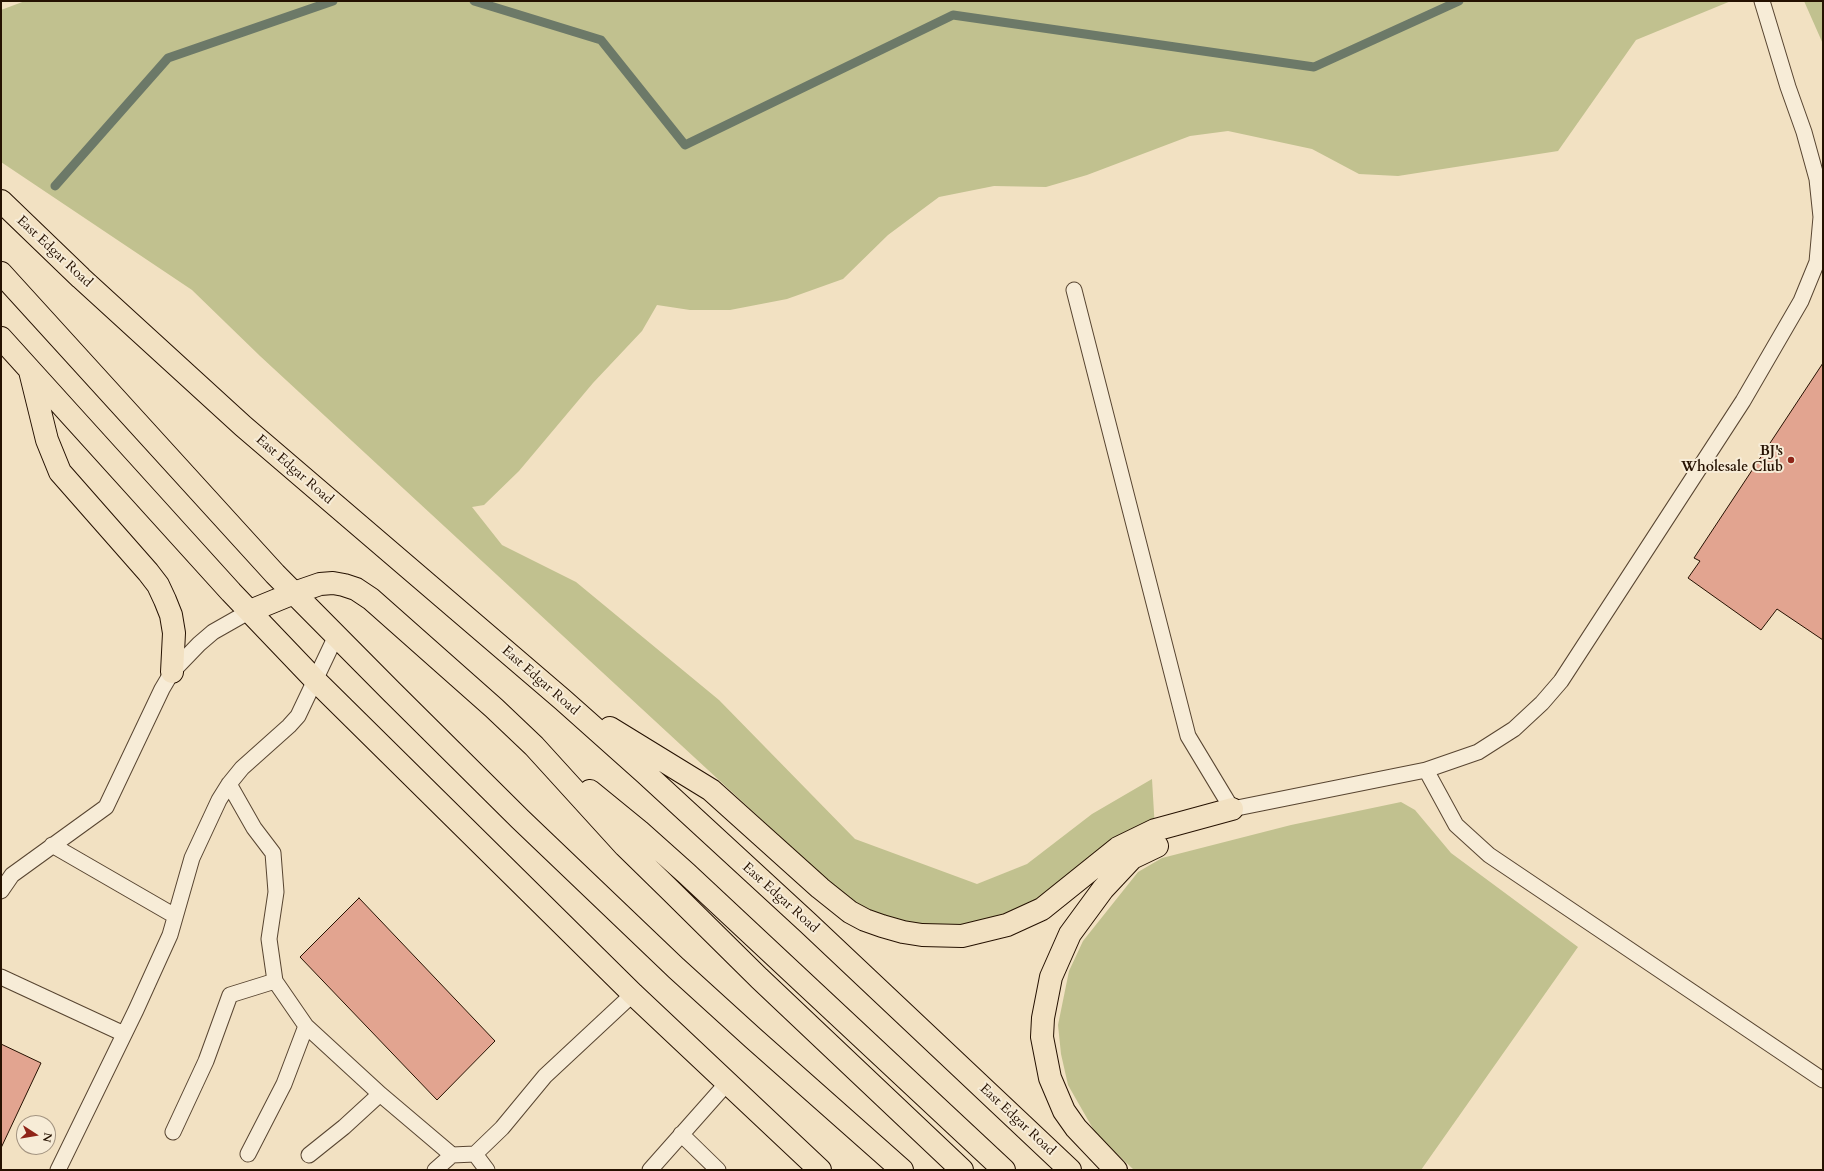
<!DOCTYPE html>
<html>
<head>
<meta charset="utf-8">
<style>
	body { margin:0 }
	#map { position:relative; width:1824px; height:1171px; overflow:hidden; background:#f2e1c2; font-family:Cardo,serif }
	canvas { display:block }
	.frame { position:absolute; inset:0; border:2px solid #251101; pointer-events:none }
	.north { position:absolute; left:16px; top:1115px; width:40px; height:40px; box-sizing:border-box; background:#f7ecd7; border:1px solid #a39481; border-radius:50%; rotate:102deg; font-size:11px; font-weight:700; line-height:16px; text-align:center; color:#251101 }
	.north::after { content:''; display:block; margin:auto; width:14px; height:18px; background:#8f2418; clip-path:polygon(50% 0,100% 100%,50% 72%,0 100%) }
</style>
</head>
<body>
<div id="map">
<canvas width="1824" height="1171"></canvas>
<div class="frame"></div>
<div class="north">N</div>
</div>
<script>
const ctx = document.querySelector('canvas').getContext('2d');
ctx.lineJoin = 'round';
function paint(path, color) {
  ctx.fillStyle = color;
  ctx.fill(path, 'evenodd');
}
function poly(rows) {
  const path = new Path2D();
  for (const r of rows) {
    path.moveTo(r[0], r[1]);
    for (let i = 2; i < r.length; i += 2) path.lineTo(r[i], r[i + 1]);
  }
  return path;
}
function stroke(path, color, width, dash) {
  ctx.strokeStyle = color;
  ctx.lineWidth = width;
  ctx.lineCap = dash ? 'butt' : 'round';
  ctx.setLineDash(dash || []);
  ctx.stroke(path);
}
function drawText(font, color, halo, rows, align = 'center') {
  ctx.font = font + ' Cardo,serif';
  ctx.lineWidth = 4;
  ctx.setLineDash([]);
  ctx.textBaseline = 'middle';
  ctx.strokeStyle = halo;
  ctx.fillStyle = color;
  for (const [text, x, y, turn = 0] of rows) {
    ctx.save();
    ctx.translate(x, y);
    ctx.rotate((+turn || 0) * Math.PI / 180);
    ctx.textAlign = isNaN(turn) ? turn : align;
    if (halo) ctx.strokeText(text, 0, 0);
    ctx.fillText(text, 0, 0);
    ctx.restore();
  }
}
paint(poly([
	[25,1,1731,1,1636,40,1558,151,1398,176,1359,174,1312,149,1228,131,1190,136,1087,175,1046,187,994,186,939,197,888,235,843,279,787,299,730,310,690,310,657,305,642,331,593,383,519,471,484,505,472,507,502,545,576,582,719,700,855,839,977,884,1027,864,1092,814,1152,779,1155,830,1077,881,984,932,912,923,888,918,861,907,839,891,260,356,192,290,1,162,1,10],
	[1804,1,1823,1,1823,44],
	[1401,802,1415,810,1451,853,1578,947,1421,1170,1134,1170,1096,1134,1068,1085,1061,1054,1058,1025,1069,971,1083,941,1138,872,1162,858,1291,825]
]), '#c1c18f');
stroke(poly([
	[474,1,601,40,685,145,953,15,1314,67,1459,1],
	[55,186,168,58,333,1]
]), '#6c7968', 9);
const building = poly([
	[1823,363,1823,640,1777,609,1761,630,1688,578,1700,561,1694,558,1823,363],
	[359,898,495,1041,437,1100,300,957,359,898],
	[1,1044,41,1063,1,1148,1,1044]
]);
paint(building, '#e2a490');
stroke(building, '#251101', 1);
const lane = poly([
	[1074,290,1188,736,1232,809,1426,770,1478,752,1514,729,1542,703,1561,681,1743,401,1801,301,1817,262,1821,217,1817,179,1804,132,1788,87,1762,1],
	[1426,770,1456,825,1489,855,1823,1080],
	[52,845,175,916],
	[1,891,12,875,106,807,162,689,172,672,199,644,213,632,250,611],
	[1,977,124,1034],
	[306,1026,380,1094,344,1127,309,1155],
	[380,1094,452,1155,475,1154,502,1128,545,1076,633,994],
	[173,1132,206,1061,230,995,275,981,269,939,276,892,273,853,254,828,229,784],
	[681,1134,718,1170],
	[248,1154,284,1084,306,1026,275,981],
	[475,1154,487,1170],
	[58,1170,136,1010,170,935,192,858,219,800,229,784,242,768,289,726,298,716,336,636],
	[435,1170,452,1155],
	[650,1170,728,1082]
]);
const highway = poly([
	[1,201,81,278,243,426,563,700,645,773,808,923,1070,1170],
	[1,273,275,574,391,691,520,819,676,968,753,1038,902,1170],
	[1,338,231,592,316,681,633,994,820,1170],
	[30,371,47,440,60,472,148,572,158,585,165,600,171,615,174,633,172,672],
	[250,611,294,593,320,584,333,583,344,585,356,589,371,599,494,708,534,746,625,846,671,891,759,978,962,1170],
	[610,728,711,790,820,888,850,912,865,920,882,926,903,932,922,935,962,936,1007,925,1042,909,1118,848,1155,830,1232,809],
	[590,791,639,831,686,873,1004,1170],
	[1116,1170,1076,1128,1064,1111,1050,1078,1042,1037,1043,1018,1051,977,1070,934,1103,889,1132,858,1157,846]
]);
stroke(lane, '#584531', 17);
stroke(highway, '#251101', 24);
stroke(lane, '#f7ecd7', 15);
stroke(highway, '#f2e1c2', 22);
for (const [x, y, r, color] of [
	[1791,460,4,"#8f2418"]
]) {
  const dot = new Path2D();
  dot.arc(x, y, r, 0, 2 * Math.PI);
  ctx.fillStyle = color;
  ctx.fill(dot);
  stroke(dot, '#f7ecd7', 1.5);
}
drawText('14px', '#251101', '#f7ecd7', [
	["East Edgar Road",54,252,43],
	["East Edgar Road",294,470,41],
	["East Edgar Road",540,681,41],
	["East Edgar Road",780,898,42],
	["East Edgar Road",1017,1120,43]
]);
drawText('bold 14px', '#251101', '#f7ecd7', [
	["BJ's",1783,452],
	["Wholesale Club",1783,468]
], 'right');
</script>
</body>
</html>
